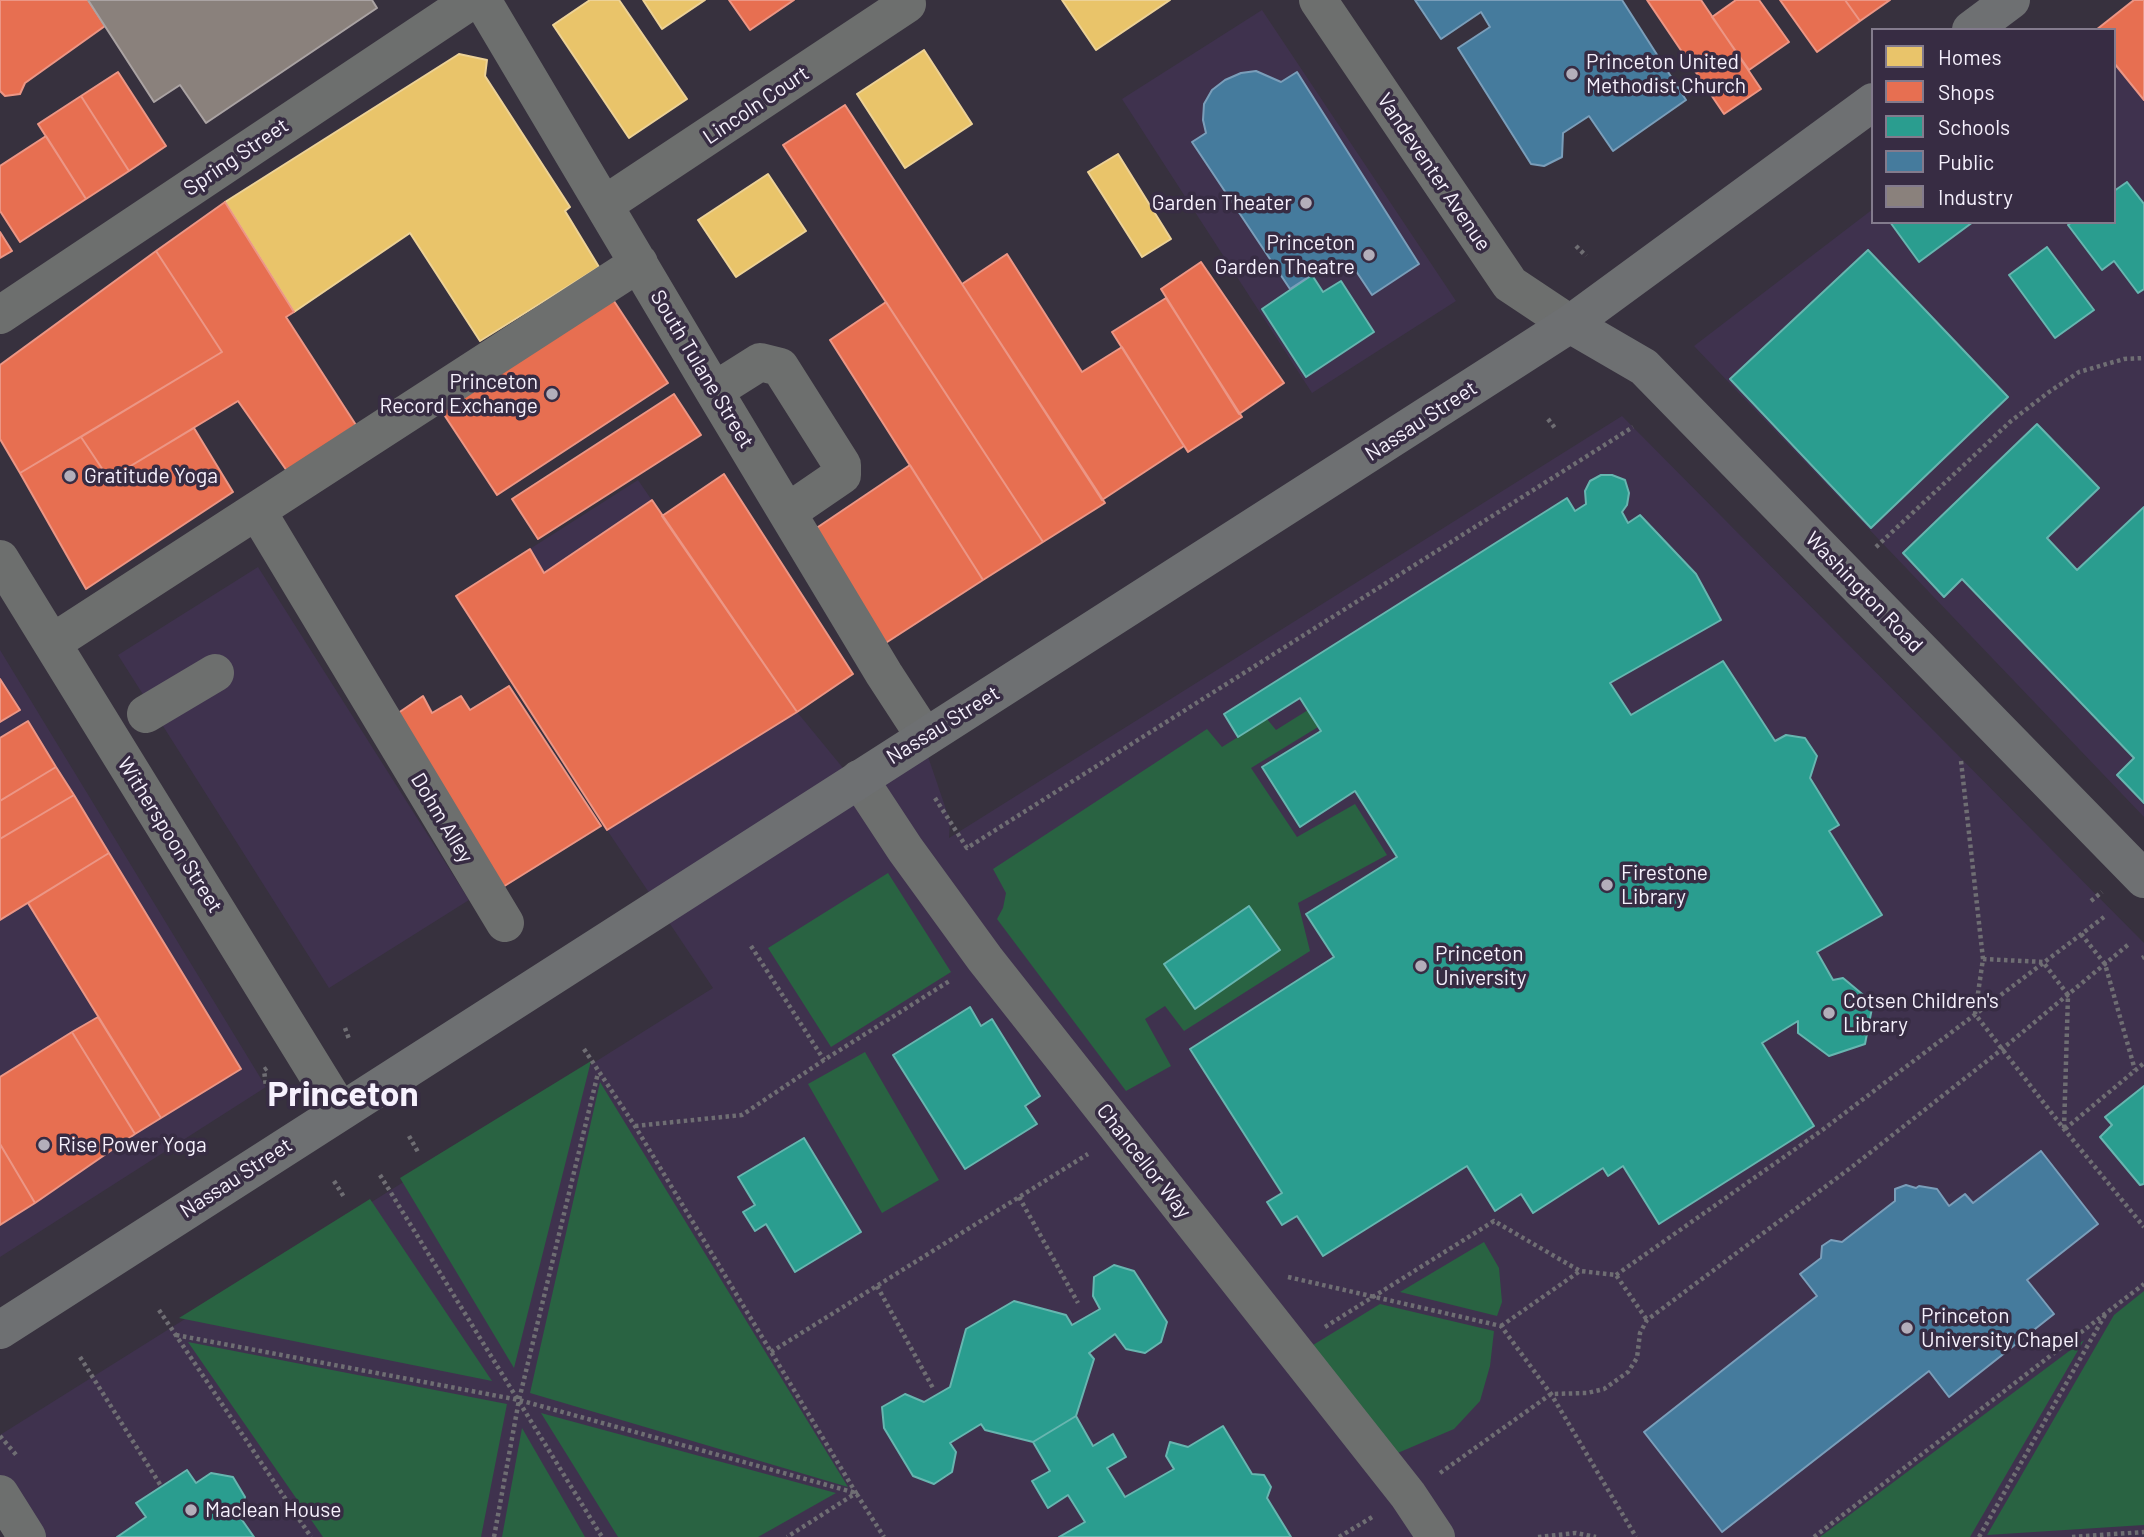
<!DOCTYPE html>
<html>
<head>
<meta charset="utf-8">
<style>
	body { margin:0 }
	#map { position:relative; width:2144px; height:1537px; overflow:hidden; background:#37313e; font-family:Barlow,sans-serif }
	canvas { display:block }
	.legend { position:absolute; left:1871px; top:28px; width:245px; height:196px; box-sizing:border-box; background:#372c43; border:2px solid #837b8d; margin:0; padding:9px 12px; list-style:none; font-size:21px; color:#f6f1fd }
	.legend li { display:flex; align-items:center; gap:14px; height:35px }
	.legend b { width:35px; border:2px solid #837b8d }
</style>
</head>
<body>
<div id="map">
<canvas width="2144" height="1537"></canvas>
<ul class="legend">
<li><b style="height:19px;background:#e9c46a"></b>Homes</li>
<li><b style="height:19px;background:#e76f51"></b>Shops</li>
<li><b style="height:19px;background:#2a9d8f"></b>Schools</li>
<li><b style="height:19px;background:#457b9d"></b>Public</li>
<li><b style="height:19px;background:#8a817c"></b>Industry</li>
</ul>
</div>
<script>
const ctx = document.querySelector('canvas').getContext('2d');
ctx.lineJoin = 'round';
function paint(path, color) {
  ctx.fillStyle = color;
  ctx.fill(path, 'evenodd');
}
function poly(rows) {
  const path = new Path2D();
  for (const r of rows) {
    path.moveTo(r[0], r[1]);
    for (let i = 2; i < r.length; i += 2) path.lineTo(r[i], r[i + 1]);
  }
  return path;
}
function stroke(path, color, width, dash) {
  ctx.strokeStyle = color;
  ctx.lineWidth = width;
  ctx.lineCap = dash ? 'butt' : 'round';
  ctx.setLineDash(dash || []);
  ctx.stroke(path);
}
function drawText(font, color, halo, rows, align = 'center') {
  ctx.font = font + ' Barlow,sans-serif';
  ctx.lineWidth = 7;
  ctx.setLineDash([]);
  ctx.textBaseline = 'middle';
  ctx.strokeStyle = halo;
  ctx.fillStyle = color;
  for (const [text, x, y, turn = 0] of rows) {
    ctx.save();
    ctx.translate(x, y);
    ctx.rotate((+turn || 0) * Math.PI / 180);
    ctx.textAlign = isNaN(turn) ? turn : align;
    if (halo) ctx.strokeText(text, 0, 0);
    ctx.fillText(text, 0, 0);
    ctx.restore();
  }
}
paint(poly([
	[2144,1,2144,817,1694,346,1873,209,1873,222,2114,222,2114,30],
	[1262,10,1456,301,1312,393,1122,99],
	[1622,416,2144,943,2144,1537,9,1537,0,1526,0,1435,713,988,607,830,456,596,638,480,797,712,861,790,921,736,950,821,949,838],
	[258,567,469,900,329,988,118,655],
	[0,650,266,1087,0,1257]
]), '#3f324e');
paint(poly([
	[1308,710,1318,727,1251,768,1297,837,1355,804,1387,855,1298,903,1310,951,1184,1031,1165,1006,1145,1019,1171,1066,1126,1091,997,919,1003,908,1006,893,993,869,1207,729,1222,747,1267,719,1276,730],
	[1248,906,1280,950,1196,1009,1165,964],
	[888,873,951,972,831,1047,768,948],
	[865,1052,939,1180,882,1213,808,1084],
	[591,1061,514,1368,400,1178],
	[600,1082,848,1487,530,1393],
	[370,1199,492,1381,179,1318],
	[1484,1242,1499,1268,1502,1302,1497,1316,1400,1292],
	[2144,1291,2144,1525,1987,1535,2114,1315],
	[1380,1304,1494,1331,1490,1366,1480,1401,1454,1429,1393,1455,1313,1345],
	[2084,1340,1970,1537,1820,1537],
	[188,1342,507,1404,481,1537,323,1537],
	[541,1413,836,1493,758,1537,618,1537],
	[522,1428,585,1537,502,1537]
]), '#296342');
const homes = poly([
	[590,0,619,0,687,99,629,138,553,25,590,0],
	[643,0,705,0,662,29,643,0],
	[1062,0,1170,0,1096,50,1062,0],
	[924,50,972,124,905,168,857,94,924,50],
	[459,54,487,60,485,76,570,207,565,211,599,267,480,341,410,233,294,312,225,202,459,54],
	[1118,154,1171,239,1142,257,1088,172,1118,154],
	[768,174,806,231,736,277,698,220,768,174]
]);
paint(homes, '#e9c46a');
stroke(homes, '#edd296', 2);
const shops = poly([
	[0,0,88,0,105,26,25,83,20,94,5,96,0,91,0,0],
	[729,0,794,0,750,30,729,0],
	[1647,0,1701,0,1761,89,1724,114,1647,0],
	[1736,0,1759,0,1789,42,1749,70,1712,17,1736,0],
	[1780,0,1845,0,1860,21,1817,52,1780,0],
	[1845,0,1890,0,1860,21,1845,0],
	[2134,0,2144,0,2144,100,2114,63,2114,30,2096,30,2134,0],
	[118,72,166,146,129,171,81,96,118,72],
	[81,96,129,171,86,199,38,124,81,96],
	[845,105,1105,503,1043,542,783,145,845,105],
	[46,136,86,199,20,242,0,211,0,166,46,136],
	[225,202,294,312,286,317,356,425,287,471,238,401,109,479,81,437,222,352,156,251,225,202],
	[0,232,12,251,0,258,0,232],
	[156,251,222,352,20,473,0,439,0,365,156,251],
	[1007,254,1082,372,1122,347,1184,446,1102,500,962,284,1007,254],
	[1201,262,1284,383,1239,414,1161,289,1201,262],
	[608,292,668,383,497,495,437,404,608,292],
	[1166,298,1242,417,1188,452,1112,332,1166,298],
	[886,302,1043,542,983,580,830,340,886,302],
	[674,394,701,435,538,539,512,499,674,394],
	[194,428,233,492,86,589,20,473,81,437,109,479,194,428],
	[910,465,983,580,881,646,812,531,910,465],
	[724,474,853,674,797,712,662,516,724,474],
	[652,500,797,712,607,830,456,596,530,549,544,573,652,500],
	[0,679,20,710,0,722,0,679],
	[509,686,601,826,490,895,388,720,423,696,432,713,461,696,470,710,509,686],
	[28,721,56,767,0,801,0,738,28,721],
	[56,767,74,795,0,839,0,801,56,767],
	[74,795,109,853,0,920,0,839,74,795],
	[109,853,241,1069,161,1118,28,903,109,853],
	[98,1017,161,1118,135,1134,72,1032,98,1017],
	[72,1032,135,1134,35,1203,0,1144,0,1077,72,1032],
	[0,1144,35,1203,0,1225,0,1144]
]);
paint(shops, '#e76f51');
stroke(shops, '#ec9685', 2);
const schools = poly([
	[2127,182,2144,204,2144,289,2138,293,2114,261,2102,270,2068,225,2072,222,2114,222,2114,191,2127,182],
	[1890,222,1973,222,1919,262,1890,222],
	[2047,247,2094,310,2055,338,2009,275,2047,247],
	[1868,250,2008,397,1871,528,1730,379,1868,250],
	[1312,275,1323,292,1341,281,1374,332,1306,377,1262,309,1312,275],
	[2037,424,2099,488,2047,538,2077,570,2144,507,2144,803,2117,775,2134,758,1962,579,1944,597,1903,553,2037,424],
	[1601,475,1612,475,1625,480,1629,493,1627,505,1622,512,1628,523,1640,515,1696,574,1721,620,1610,683,1631,715,1723,661,1775,741,1786,735,1805,738,1817,756,1810,778,1839,825,1829,831,1882,915,1817,952,1833,980,1843,978,1873,1003,1865,1044,1829,1056,1798,1033,1798,1021,1762,1043,1814,1126,1659,1224,1623,1166,1608,1176,1603,1168,1533,1213,1521,1194,1495,1211,1467,1166,1323,1256,1297,1216,1282,1225,1267,1202,1282,1193,1190,1049,1334,957,1306,914,1397,857,1355,791,1300,827,1262,767,1321,731,1300,698,1238,737,1224,714,1567,498,1575,511,1586,504,1585,491,1590,481,1601,475],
	[1249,906,1280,950,1195,1009,1164,964,1249,906],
	[970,1007,981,1026,992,1019,1040,1096,1025,1106,1037,1124,965,1169,893,1055,970,1007],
	[2144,1086,2144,1184,2140,1185,2100,1137,2112,1125,2105,1117,2144,1086],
	[804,1138,861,1232,795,1272,766,1224,755,1231,743,1212,755,1205,738,1177,804,1138],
	[1114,1265,1134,1271,1167,1322,1161,1342,1145,1353,1126,1349,1115,1334,1089,1353,1094,1359,1076,1416,1033,1442,985,1430,981,1424,950,1443,956,1452,952,1472,934,1484,913,1476,884,1428,882,1407,905,1394,924,1402,950,1387,966,1329,1014,1301,1066,1315,1072,1325,1100,1309,1093,1296,1094,1277,1114,1265],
	[1076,1416,1093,1446,1113,1434,1126,1457,1107,1468,1125,1497,1174,1469,1166,1456,1170,1442,1188,1447,1223,1426,1252,1474,1264,1475,1271,1487,1267,1498,1291,1537,1059,1537,1085,1522,1068,1495,1048,1508,1032,1481,1050,1471,1033,1442,1076,1416],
	[187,1470,196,1483,211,1473,233,1477,245,1497,240,1517,254,1537,117,1537,146,1517,136,1503,187,1470]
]);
paint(schools, '#2a9d8f');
stroke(schools, '#67b6b0', 2);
const public = poly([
	[1415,0,1622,0,1686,100,1613,151,1589,116,1563,133,1562,157,1544,166,1531,164,1458,48,1490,27,1481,12,1441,39,1415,0],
	[1256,71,1281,82,1297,72,1419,264,1372,295,1352,265,1337,275,1330,263,1290,289,1192,142,1206,133,1203,120,1204,104,1212,90,1225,80,1241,73,1256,71],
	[2041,1151,2098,1224,2027,1280,2054,1314,1949,1397,1929,1371,1722,1532,1644,1432,1817,1296,1800,1274,1821,1258,1822,1246,1831,1240,1842,1242,1895,1201,1895,1189,1906,1185,1916,1188,1919,1186,1937,1189,1949,1206,1965,1194,1973,1203,2041,1151]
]);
paint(public, '#457b9d');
stroke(public, '#7a9eba', 2);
const industry = poly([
	[88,0,372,0,377,8,206,123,180,85,154,102,88,0]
]);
paint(industry, '#8a817c');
stroke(industry, '#aaa3a3', 2);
stroke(poly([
	[1576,246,1586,256],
	[1548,419,1555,428],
	[1876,547,2011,421,2049,392,2079,372,2124,359,2144,358],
	[1961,761,1983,959,1975,1014,2064,1129,2144,1227],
	[935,798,967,848,1633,427],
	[2091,901,2102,892],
	[2081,934,2105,964,2135,1070],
	[751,946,824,1060],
	[2142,958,2144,957],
	[1983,959,2043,962,2068,995,2064,1129],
	[345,1028,349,1039],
	[584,1049,635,1126,856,1493,787,1537],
	[267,1068,264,1070,266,1087,272,1088],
	[635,1126,742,1115,824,1060,951,980],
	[2065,1129,2144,1063],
	[409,1136,418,1152],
	[380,1175,602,1537],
	[334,1181,344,1197],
	[1019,1197,1078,1303],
	[1616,1275,1821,1131,2104,917],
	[1288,1277,1501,1326,1551,1394,1636,1537],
	[877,1286,934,1390],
	[159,1310,311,1537],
	[1501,1326,1580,1271],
	[1325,1327,1494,1221,1580,1271,1616,1275,1647,1320],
	[176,1335,519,1400,856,1493,884,1537],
	[771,1352,1088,1154],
	[80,1357,161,1486],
	[0,1436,18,1457],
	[1440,1473,1551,1394,1587,1393,1604,1389,1628,1372,1637,1358,1640,1333,1647,1320,1853,1166,2001,1050,2129,944],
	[494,1537,519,1400,598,1073],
	[1339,1537,1374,1516],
	[1538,1537,1576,1533,1596,1537],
	[1814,1537,2144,1284],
	[1979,1537,2105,1315],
	[2072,1537,2144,1532]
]), '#6f6e73', 4.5, [3.5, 3.5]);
stroke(poly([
	[482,0,714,391,884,674,925,737],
	[1318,0,1510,284,1570,324],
	[604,205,907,4],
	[0,315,472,0],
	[714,391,760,362,780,367,842,465,842,475,788,512],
	[257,511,505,923],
	[0,559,340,1111],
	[52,643,639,263],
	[146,714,215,673],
	[859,779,905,849,985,959,1408,1495,1436,1537],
	[0,1494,27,1537]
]), '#6d6f6e', 38);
stroke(poly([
	[1971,30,2011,0],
	[1570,324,1644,367,2144,879],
	[0,1330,1511,362,1570,324,1873,102]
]), '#6e7072', 38);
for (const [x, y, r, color] of [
	[1572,74,7,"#b3aeba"],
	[1306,203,7,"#b3aeba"],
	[1369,255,7,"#b3aeba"],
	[552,394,7,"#b3aeba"],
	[70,476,7,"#b3aeba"],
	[1607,885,7,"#b3aeba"],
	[1421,966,7,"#b3aeba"],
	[1829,1013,7,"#b3aeba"],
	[44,1145,7,"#b3aeba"],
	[1907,1328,7,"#b3aeba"],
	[191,1510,7,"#b3aeba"]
]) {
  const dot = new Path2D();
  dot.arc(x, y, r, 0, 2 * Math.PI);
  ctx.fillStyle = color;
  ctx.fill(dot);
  stroke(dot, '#372c43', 2.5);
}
drawText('21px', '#f6f1fd', '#372c43', [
	["Princeton United",1586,62],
	["Methodist Church",1586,86],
	["Garden Theater",1292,203,"right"],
	["Princeton",1355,243,"right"],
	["Garden Theatre",1355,267,"right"],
	["Princeton",538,382,"right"],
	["Record Exchange",538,406,"right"],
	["Gratitude Yoga",84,476],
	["Firestone",1621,873],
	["Library",1621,897],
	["Princeton",1435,954],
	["University",1435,978],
	["Cotsen Children's",1843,1001],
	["Library",1843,1025],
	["Rise Power Yoga",58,1145],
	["Princeton",1921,1316],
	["University Chapel",1921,1340],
	["Maclean House",205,1510]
], 'left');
drawText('21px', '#f6f1fd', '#372c43', [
	["Lincoln Court",756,105,-34],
	["Spring Street",236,157,-34],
	["Vandeventer Avenue",1434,172,56],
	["South Tulane Street",702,369,59],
	["Nassau Street",1421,421,-33],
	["Washington Road",1864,592,46],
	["Nassau Street",943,725,-32],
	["Dohm Alley",442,818,59],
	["Witherspoon Street",170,835,58],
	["Chancellor Way",1144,1161,52],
	["Nassau Street",236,1178,-33]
]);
drawText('bold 35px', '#f6f1fd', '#372c43', [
	["Princeton",343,1094]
]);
</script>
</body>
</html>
